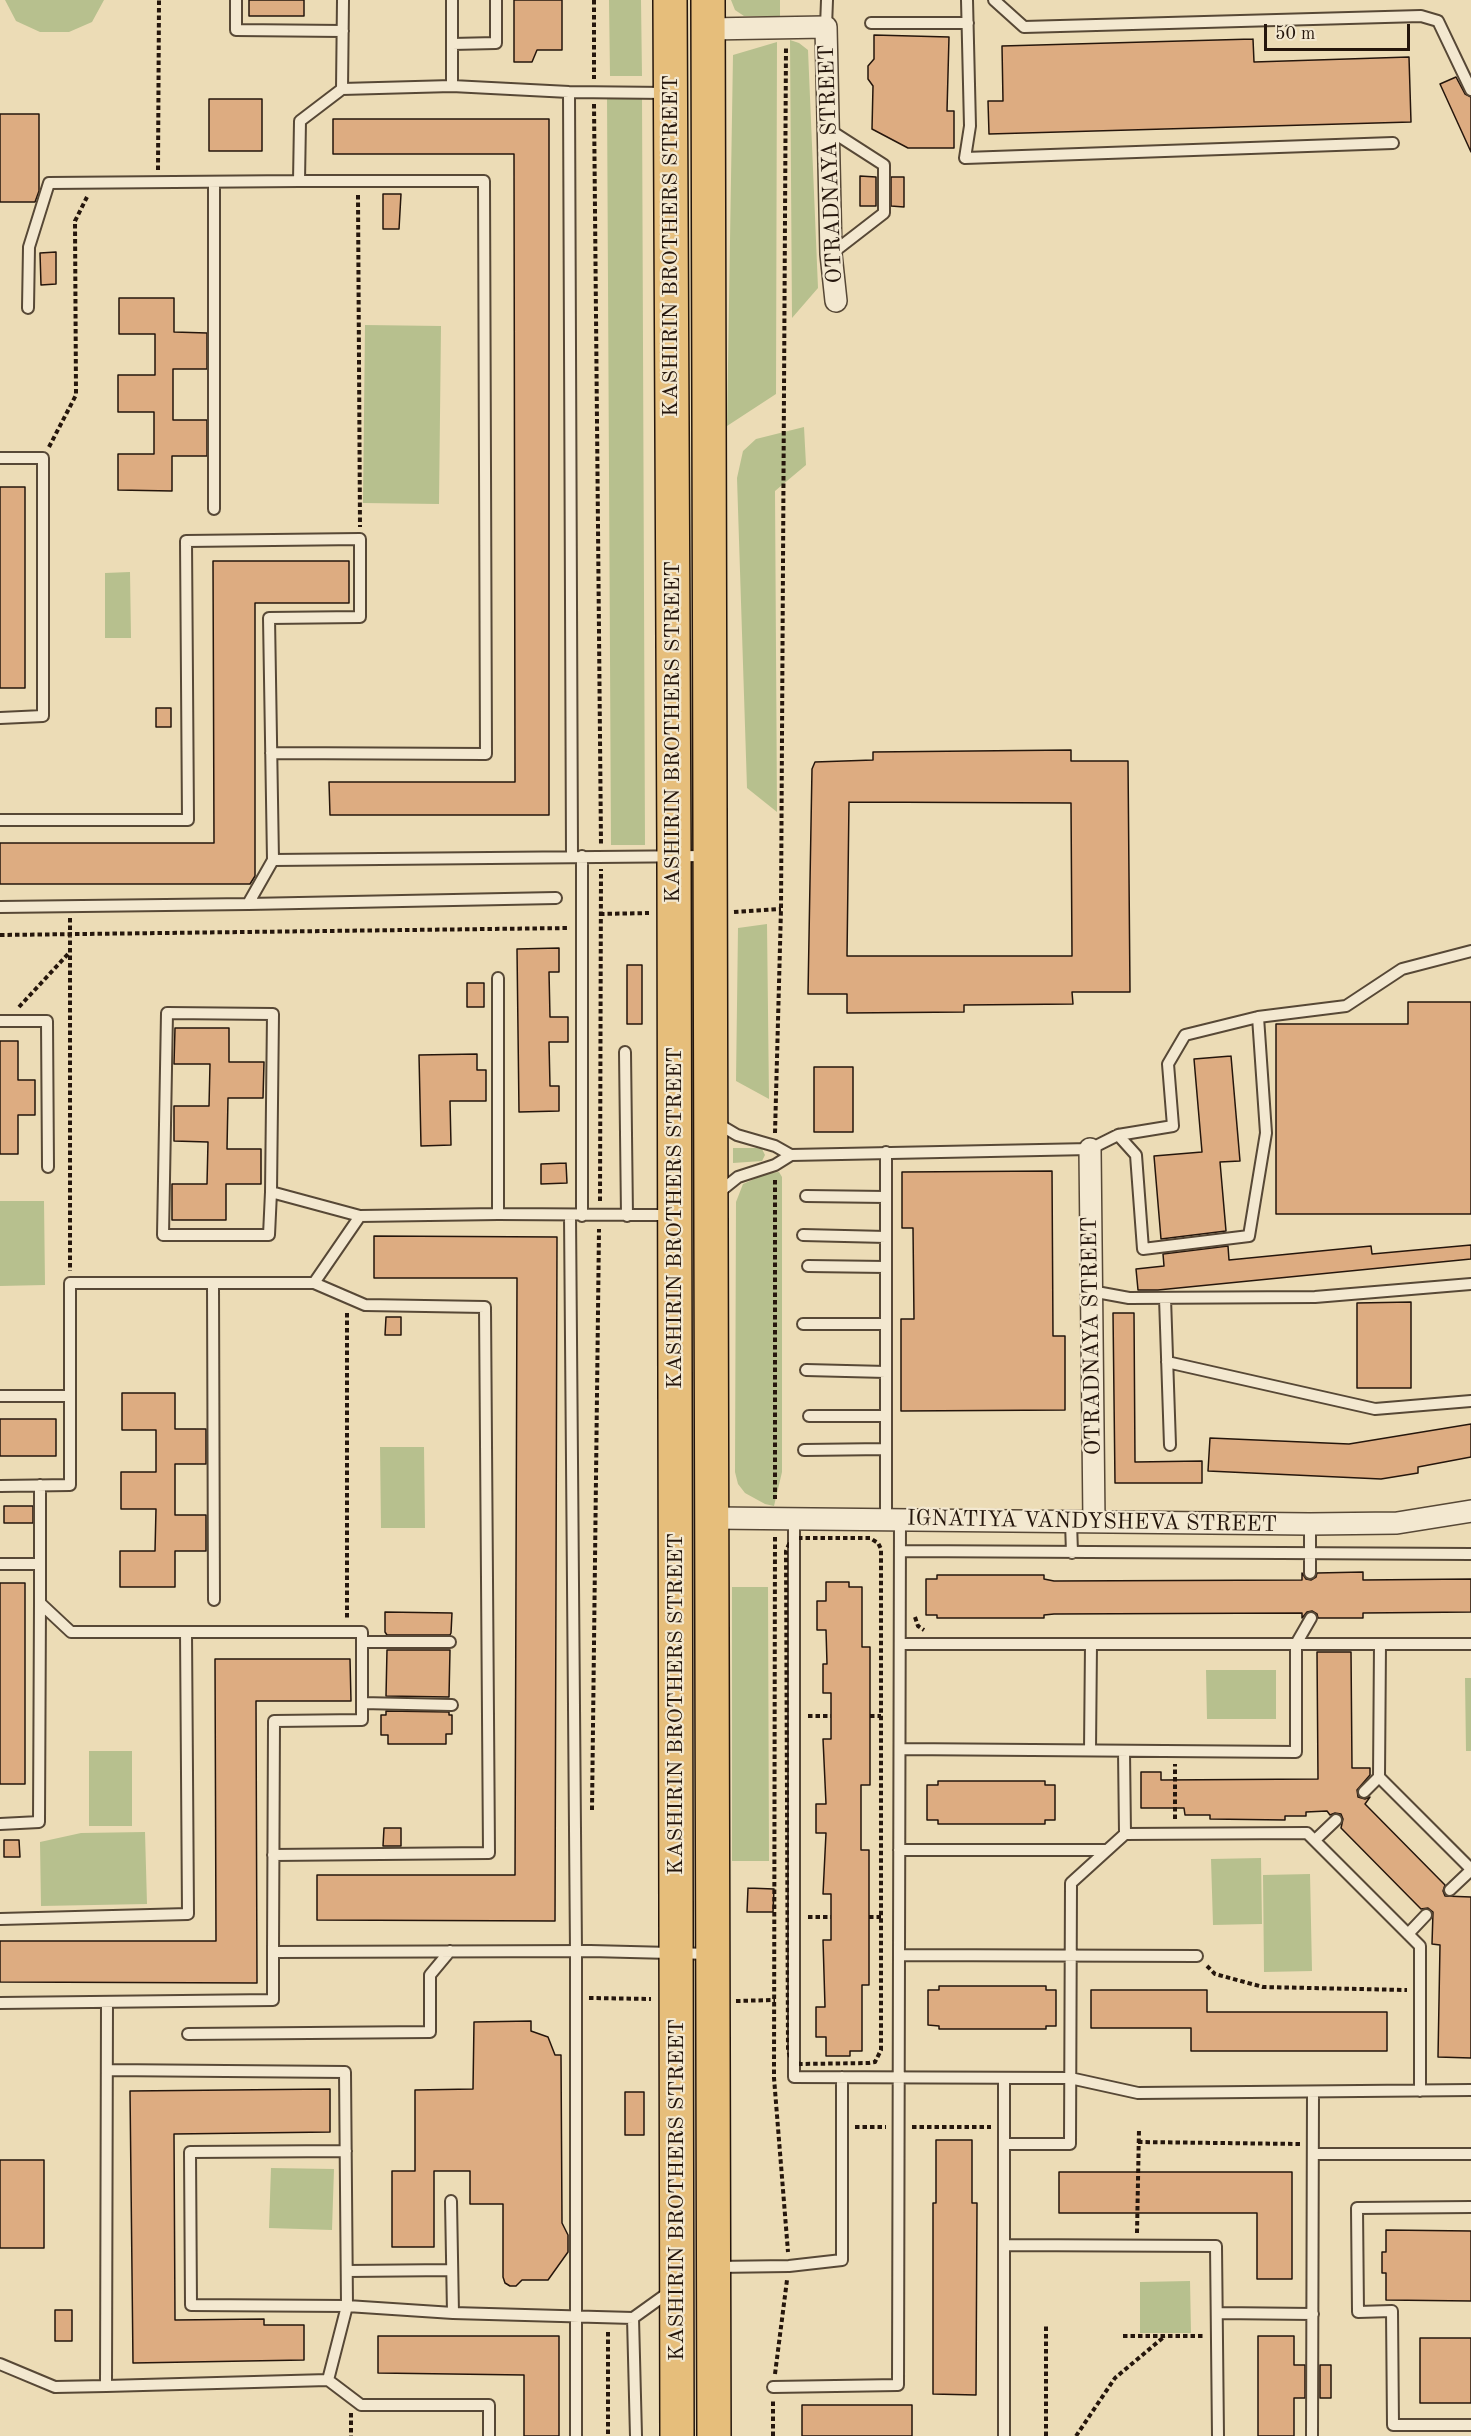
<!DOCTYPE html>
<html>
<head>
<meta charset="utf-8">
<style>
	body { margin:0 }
	#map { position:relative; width:1471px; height:2436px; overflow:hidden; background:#ecdcb6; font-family:"Old Standard TT",serif }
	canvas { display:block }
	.scale { position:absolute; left:1264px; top:24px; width:146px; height:27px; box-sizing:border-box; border:3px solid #25160c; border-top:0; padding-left:8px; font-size:18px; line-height:21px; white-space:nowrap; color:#25160c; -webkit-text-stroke:4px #f3e8d0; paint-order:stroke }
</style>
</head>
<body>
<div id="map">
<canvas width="1471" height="2436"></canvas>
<div class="scale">50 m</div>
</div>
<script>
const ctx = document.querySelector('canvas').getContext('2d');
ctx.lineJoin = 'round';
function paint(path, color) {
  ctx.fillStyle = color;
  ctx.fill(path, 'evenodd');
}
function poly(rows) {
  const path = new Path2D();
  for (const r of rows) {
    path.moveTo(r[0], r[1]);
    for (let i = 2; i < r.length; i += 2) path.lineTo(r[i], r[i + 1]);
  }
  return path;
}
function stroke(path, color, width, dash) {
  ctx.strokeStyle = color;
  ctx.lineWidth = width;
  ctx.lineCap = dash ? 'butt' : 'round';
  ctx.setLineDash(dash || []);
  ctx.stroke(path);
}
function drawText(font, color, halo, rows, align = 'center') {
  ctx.font = font + ' "Old Standard TT",serif';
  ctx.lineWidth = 4.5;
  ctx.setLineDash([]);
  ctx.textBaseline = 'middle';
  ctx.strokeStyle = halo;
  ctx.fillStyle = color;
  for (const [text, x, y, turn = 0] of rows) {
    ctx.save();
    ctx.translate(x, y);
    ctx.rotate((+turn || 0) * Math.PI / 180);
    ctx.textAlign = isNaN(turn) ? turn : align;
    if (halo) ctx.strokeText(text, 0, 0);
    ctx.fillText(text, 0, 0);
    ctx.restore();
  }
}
paint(poly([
	[5,0,104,0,92,22,69,32,40,32,16,21],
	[609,0,641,0,642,76,610,76],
	[731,0,780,0,780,16,744,16,735,10],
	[790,40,799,43,808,50,818,288,792,318],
	[777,42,776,394,727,426,733,55],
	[607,96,642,96,645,845,611,845],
	[365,325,441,326,439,504,363,503],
	[804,427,806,465,775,491,777,812,747,788,737,478,743,451,756,439],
	[130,572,131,638,105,638,105,573],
	[767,924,769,1099,736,1081,738,928],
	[733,1148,757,1148,762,1149,765,1155,762,1161,733,1163],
	[779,1172,782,1177,782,1472,774,1506,765,1504,745,1493,738,1484,735,1472,736,1202,743,1184,768,1173],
	[0,1201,44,1201,45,1285,0,1286],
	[380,1447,424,1447,425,1528,381,1528],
	[732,1587,768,1587,769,1861,732,1861],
	[1206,1670,1276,1670,1276,1719,1207,1719],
	[1465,1678,1471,1678,1471,1751,1466,1751],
	[89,1751,132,1751,132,1826,89,1826],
	[145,1832,147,1904,41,1906,40,1842,81,1833],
	[1261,1858,1262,1924,1213,1925,1211,1859],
	[1310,1874,1312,1971,1264,1972,1263,1875],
	[271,2168,334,2169,332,2230,269,2228],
	[1190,2281,1191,2333,1140,2333,1140,2282]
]), '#b7c08e');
const building = poly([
	[249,0,304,0,304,16,249,16,249,0],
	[514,0,562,0,562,50,537,50,532,62,514,62,514,0],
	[874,35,949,37,947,111,954,111,954,148,908,148,872,129,873,86,868,79,868,66,874,59,874,35],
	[1253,39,1254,62,1409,57,1411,122,989,134,988,101,1003,101,1002,46,1253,39],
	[1456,77,1465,94,1471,97,1471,152,1440,84,1456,77],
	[209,99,262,99,262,151,209,151,209,99],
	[0,114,39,114,39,191,35,202,0,202,0,114],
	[333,119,549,119,549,815,330,815,329,782,515,782,514,154,333,154,333,119],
	[860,176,876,177,876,206,860,206,860,176],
	[891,177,904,177,904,207,891,206,891,177],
	[383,194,401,194,399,229,383,229,383,194],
	[56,252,56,284,41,285,40,253,56,252],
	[119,298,174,298,174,332,207,333,207,369,173,369,173,420,207,420,207,456,172,456,172,491,118,490,118,454,154,454,154,412,118,412,118,375,155,375,155,334,119,334,119,298],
	[0,487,25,487,25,688,0,688,0,487],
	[213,561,349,561,349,603,255,603,255,876,250,884,0,884,0,843,214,843,213,561],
	[156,708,171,708,171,727,156,727,156,708],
	[1071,750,1071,761,1128,761,1130,992,1072,992,1073,1004,964,1005,964,1012,847,1013,847,994,808,994,812,769,815,762,873,760,873,752,1071,750],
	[849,802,1071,803,1072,956,847,956,849,802],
	[559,948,559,972,549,972,550,1017,568,1017,568,1042,549,1042,550,1086,559,1086,559,1111,519,1112,517,949,559,948],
	[627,965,642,965,642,1024,627,1024,627,965],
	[467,983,484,983,484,1007,467,1007,467,983],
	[1408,1002,1471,1002,1471,1214,1276,1214,1276,1024,1408,1024,1408,1002],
	[175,1028,229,1028,229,1062,264,1062,263,1098,228,1098,227,1149,261,1149,261,1184,226,1184,226,1220,172,1220,172,1184,207,1184,208,1142,174,1141,174,1106,209,1106,210,1064,174,1064,175,1028],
	[0,1041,18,1041,18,1080,35,1080,35,1115,18,1115,18,1154,0,1154,0,1041],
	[477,1054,477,1070,486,1070,486,1101,450,1101,451,1145,421,1146,419,1055,477,1054],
	[1231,1056,1240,1161,1220,1162,1226,1231,1161,1239,1154,1156,1202,1152,1194,1059,1231,1056],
	[814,1067,853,1067,853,1132,814,1132,814,1067],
	[566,1163,567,1183,541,1184,541,1164,566,1163],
	[1052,1171,1053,1336,1065,1336,1065,1410,901,1411,901,1319,914,1319,913,1228,902,1228,902,1172,1052,1171],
	[374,1236,557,1237,555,1921,317,1920,317,1875,515,1875,517,1278,374,1278,374,1236],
	[1471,1245,1471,1259,1158,1290,1138,1290,1136,1269,1164,1266,1163,1254,1228,1246,1229,1260,1371,1246,1372,1254,1471,1245],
	[1411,1302,1411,1388,1357,1388,1357,1303,1411,1302],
	[1113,1313,1134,1313,1135,1462,1202,1461,1202,1483,1115,1483,1113,1313],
	[386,1317,401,1317,401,1335,385,1335,386,1317],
	[122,1393,175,1393,175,1429,206,1429,206,1464,175,1464,175,1515,206,1515,206,1551,175,1551,175,1587,120,1587,120,1551,155,1551,156,1509,121,1509,121,1472,156,1472,156,1430,122,1430,122,1393],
	[0,1419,56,1419,56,1456,0,1456,0,1419],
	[1471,1424,1471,1457,1418,1467,1418,1473,1381,1479,1208,1471,1210,1438,1349,1444,1471,1424],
	[4,1506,33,1506,33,1523,4,1523,4,1506],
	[1363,1572,1363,1580,1471,1579,1471,1612,1363,1613,1363,1618,1318,1618,1317,1614,1312,1611,1307,1612,1302,1618,1302,1613,1054,1614,1044,1615,1044,1618,937,1618,937,1615,926,1615,926,1579,937,1579,937,1575,1044,1575,1044,1579,1054,1581,1302,1580,1302,1573,1306,1579,1311,1580,1316,1577,1317,1573,1363,1572],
	[826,1582,849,1582,849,1587,862,1587,862,1647,870,1647,870,1785,861,1785,861,1850,869,1850,869,1985,862,1985,862,2051,850,2051,850,2056,826,2056,826,2037,816,2037,816,2007,825,2007,823,1940,831,1940,831,1894,823,1894,826,1833,816,1833,816,1804,826,1804,823,1739,831,1739,831,1693,823,1693,823,1664,827,1664,826,1630,817,1630,817,1601,826,1601,826,1582],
	[0,1583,25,1583,25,1784,0,1784,0,1583],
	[385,1612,452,1613,451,1633,450,1635,387,1635,385,1632,385,1612],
	[387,1650,450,1650,449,1697,386,1696,387,1650],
	[1317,1652,1351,1652,1352,1768,1370,1768,1370,1775,1357,1790,1358,1797,1365,1799,1370,1797,1365,1804,1445,1885,1443,1891,1445,1896,1471,1897,1471,2058,1438,2057,1440,1945,1432,1944,1433,1912,1428,1908,1421,1909,1341,1828,1343,1819,1341,1814,1335,1813,1330,1815,1327,1811,1306,1812,1306,1816,1285,1816,1285,1820,1210,1819,1210,1815,1185,1815,1184,1808,1141,1808,1141,1772,1161,1772,1161,1780,1318,1779,1317,1652],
	[215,1659,350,1659,351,1701,256,1701,257,1983,0,1982,0,1941,216,1941,215,1659],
	[386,1711,449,1712,449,1715,452,1715,452,1734,446,1734,446,1744,388,1744,388,1735,381,1735,381,1715,386,1715,386,1711],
	[938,1781,1045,1781,1045,1785,1055,1785,1055,1820,1045,1820,1045,1824,938,1824,938,1820,927,1820,927,1785,938,1785,938,1781],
	[384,1828,401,1828,401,1846,383,1846,384,1828],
	[4,1840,19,1840,20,1857,4,1857,4,1840],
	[748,1888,774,1889,773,1912,747,1912,748,1888],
	[939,1986,1046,1986,1046,1990,1056,1990,1056,2026,1046,2026,1046,2029,939,2029,939,2026,928,2025,928,1990,939,1990,939,1986],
	[1091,1990,1207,1990,1207,2012,1387,2012,1387,2051,1191,2051,1191,2028,1091,2028,1091,1990],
	[531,2021,531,2031,548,2037,555,2055,561,2055,562,2223,568,2235,568,2252,548,2280,522,2280,516,2286,510,2286,505,2283,503,2277,503,2204,470,2204,470,2171,434,2171,434,2247,392,2247,392,2171,415,2171,415,2090,473,2089,474,2022,531,2021],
	[330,2089,330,2132,174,2134,175,2320,264,2319,264,2325,304,2325,304,2360,133,2363,130,2091,330,2089],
	[625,2092,644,2092,644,2135,625,2135,625,2092],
	[936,2140,972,2140,972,2203,977,2203,976,2395,933,2394,933,2203,936,2203,936,2140],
	[0,2160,44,2160,44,2248,0,2248,0,2160],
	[1059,2172,1292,2172,1292,2279,1257,2279,1257,2213,1059,2213,1059,2172],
	[1386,2230,1471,2231,1471,2301,1386,2300,1386,2273,1382,2273,1382,2252,1386,2252,1386,2230],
	[55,2310,72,2310,72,2341,55,2341,55,2310],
	[378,2336,559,2336,559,2436,524,2436,524,2375,378,2373,378,2336],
	[1258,2336,1294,2336,1294,2365,1305,2365,1305,2398,1294,2398,1294,2436,1258,2436,1258,2336],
	[1420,2338,1471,2338,1471,2403,1420,2403,1420,2338],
	[1320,2365,1331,2365,1331,2398,1320,2398,1320,2365],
	[802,2405,912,2405,912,2436,802,2436,802,2405]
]);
paint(building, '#ddac81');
stroke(building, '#25160c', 1.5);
const lane = poly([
	[236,0,236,30,343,31],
	[452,0,452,86],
	[967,0,970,126,965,158,1393,143],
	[994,0,1024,27,1421,16,1438,21,1471,90],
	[871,23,968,23],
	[826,27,827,0],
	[452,44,496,43,496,0],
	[342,89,343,0],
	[569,92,572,856],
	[828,129,884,165,884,213,831,254],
	[214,182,214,509],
	[28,308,29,247,49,183,299,181],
	[0,458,43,458,43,716,0,718],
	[271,753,486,754,484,181,299,181,300,121,342,89,452,86,569,92,667,93],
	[0,820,188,820,186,541,360,539,360,617,269,618,273,860],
	[582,856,582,1216],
	[248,904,556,898],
	[0,907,248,904,273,860,706,856],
	[498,978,498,1214],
	[0,1021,47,1021,48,1167],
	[625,1052,627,1216],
	[715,1122,737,1135,775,1146,791,1155,1090,1149,1118,1135,1136,1155,1143,1249,1249,1236,1266,1133,1258,1017],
	[1118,1135,1173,1126,1168,1064,1185,1035,1258,1017,1346,1006,1402,969,1471,951],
	[886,1152,886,1521],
	[271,1192,273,1014,167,1013,163,1235,269,1235,271,1192,360,1216],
	[718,1193,738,1177,775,1165,791,1155],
	[806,1196,886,1197],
	[570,1216,576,1951,576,2436],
	[803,1235,886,1237],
	[808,1266,886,1267],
	[213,1283,214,1600],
	[1091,1291,1129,1298,1315,1297,1471,1284],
	[1165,1298,1170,1445],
	[803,1324,886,1324],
	[1167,1362,1375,1409,1471,1401],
	[806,1370,886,1372],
	[0,1396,70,1396],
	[809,1416,886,1416],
	[804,1450,886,1449],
	[0,1486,70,1485,70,1283,314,1283,360,1216,498,1214,671,1215],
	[794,1518,794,2077,1070,2078,1138,2093,1471,2090],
	[1071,1522,1072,1553],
	[1310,1524,1310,1573],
	[900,1551,1471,1554],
	[0,1564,40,1564,40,1603,71,1632,362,1632,362,1720,274,1721,273,1952],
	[40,1564,40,1485],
	[362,1642,450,1642],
	[900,1644,1471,1644],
	[1380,1644,1379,1777,1471,1869],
	[362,1703,452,1705],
	[900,1749,1296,1752,1296,1644,1311,1618],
	[1090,1750,1091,1644],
	[1364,1792,1379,1777],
	[0,1824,39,1822,40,1603],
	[1125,1834,1307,1833,1420,1946,1420,2091],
	[1315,1840,1336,1820],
	[899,1850,1107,1850],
	[273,1855,489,1853,485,1307,365,1305,314,1283],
	[1450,1890,1471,1870],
	[0,1919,188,1914,186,1632],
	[1408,1934,1426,1915],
	[899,1955,1197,1956],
	[107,2002,106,2386,328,2380],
	[0,2003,273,2000,273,1952,590,1951,711,1954],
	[188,2034,430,2032,430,1975,450,1951],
	[107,2070,345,2072,347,2306,328,2380,361,2405,489,2405,489,2436],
	[1004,2078,1004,2436],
	[1004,2144,1070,2144,1071,1883,1125,1834,1124,1751],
	[346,2151,190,2152,191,2305,347,2306,453,2313,633,2318,672,2290],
	[1313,2154,1471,2154],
	[451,2201,453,2313],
	[1471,2207,1357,2208,1358,2312,1392,2311,1393,2425,1471,2425],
	[1004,2245,1216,2246,1218,2436],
	[716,2267,789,2266,842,2260,842,2077],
	[347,2271,452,2270],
	[1217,2313,1313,2314],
	[633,2318,636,2436],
	[0,2364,55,2387,106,2386],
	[773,2387,898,2385,900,1520],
	[1312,2436,1313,2092]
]);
const street = poly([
	[708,29,826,27,831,254,836,301],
	[1090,1149,1094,1522],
	[713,1518,1310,1524,1397,1523,1471,1511]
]);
const primary = poly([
	[670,0,674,856,677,2436],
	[708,0,714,2436]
]);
stroke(lane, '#574836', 14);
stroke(street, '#574836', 24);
stroke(primary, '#25160c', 36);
stroke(poly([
	[594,0,594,79],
	[594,104,601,844],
	[158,170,159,0],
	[358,195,360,527],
	[49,447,76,395,75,221,87,197],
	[734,912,781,909],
	[600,914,649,913],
	[70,918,70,1271],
	[0,935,570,928],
	[19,1007,69,953],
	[775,1133,781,909,786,46],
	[775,1180,775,1499],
	[600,1201,601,869],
	[347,1313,347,1618],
	[775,1537,774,2078,788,2252],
	[798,1538,870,1538,878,1543,881,1549,881,2050,875,2062,869,2063,800,2064,790,2057,788,2050,786,1551,789,1544,798,1538],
	[915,1617,918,1626,924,1630],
	[808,1716,831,1716],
	[870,1716,881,1716],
	[592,1810,599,1229],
	[1175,1819,1175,1764],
	[808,1917,831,1917],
	[869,1917,881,1917],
	[1207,1966,1215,1974,1263,1987,1407,1990],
	[589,1998,651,1999],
	[736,2001,775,2000],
	[855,2127,886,2127],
	[912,2127,991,2127],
	[1138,2142,1300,2144],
	[1137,2233,1139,2129],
	[608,2332,608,2436],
	[1123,2336,1204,2336],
	[775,2374,787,2280],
	[351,2413,351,2436],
	[773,2436,773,2399],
	[1046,2436,1046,2325],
	[1076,2436,1115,2378,1165,2336]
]), '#25160c', 4, [4.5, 3]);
stroke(lane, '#f3e8d0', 10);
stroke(street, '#f3e8d0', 21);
stroke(primary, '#e6be7b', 33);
drawText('22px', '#25160c', '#f3e8d0', [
	["OTRADNAYA STREET",831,164,-92],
	["KASHIRIN BROTHERS STREET",671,246,-90],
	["KASHIRIN BROTHERS STREET",673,732,-90],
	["KASHIRIN BROTHERS STREET",675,1218,-90],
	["OTRADNAYA STREET",1092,1336,-91],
	["IGNATIYA VANDYSHEVA STREET",1092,1522,1],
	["KASHIRIN BROTHERS STREET",676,1704,-90],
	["KASHIRIN BROTHERS STREET",677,2190,-90]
]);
</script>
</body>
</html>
